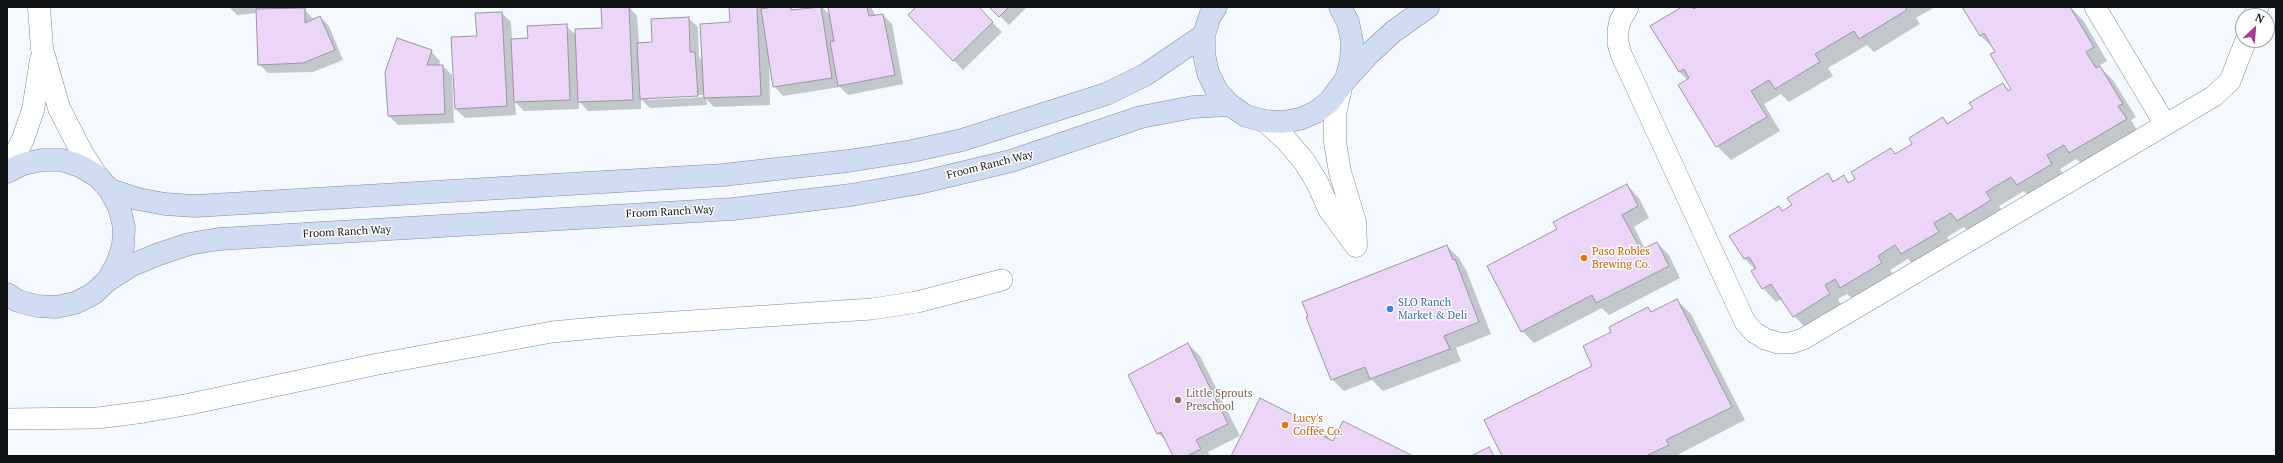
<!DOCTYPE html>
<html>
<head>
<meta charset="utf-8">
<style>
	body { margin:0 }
	#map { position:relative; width:2283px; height:463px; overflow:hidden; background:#f3f9fe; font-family:"PT Serif",serif }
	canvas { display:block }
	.frame { position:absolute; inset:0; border:8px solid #121518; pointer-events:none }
	.north { position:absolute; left:2235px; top:8px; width:40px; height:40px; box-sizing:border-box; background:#fff; border:1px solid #a0a1a3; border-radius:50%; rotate:26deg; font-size:11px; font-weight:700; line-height:16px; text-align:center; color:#121518 }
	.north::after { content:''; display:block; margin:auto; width:14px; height:18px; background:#ab3994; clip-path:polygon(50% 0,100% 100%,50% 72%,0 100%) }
</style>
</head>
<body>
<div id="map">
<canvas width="2283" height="463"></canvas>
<div class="frame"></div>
<div class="north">N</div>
</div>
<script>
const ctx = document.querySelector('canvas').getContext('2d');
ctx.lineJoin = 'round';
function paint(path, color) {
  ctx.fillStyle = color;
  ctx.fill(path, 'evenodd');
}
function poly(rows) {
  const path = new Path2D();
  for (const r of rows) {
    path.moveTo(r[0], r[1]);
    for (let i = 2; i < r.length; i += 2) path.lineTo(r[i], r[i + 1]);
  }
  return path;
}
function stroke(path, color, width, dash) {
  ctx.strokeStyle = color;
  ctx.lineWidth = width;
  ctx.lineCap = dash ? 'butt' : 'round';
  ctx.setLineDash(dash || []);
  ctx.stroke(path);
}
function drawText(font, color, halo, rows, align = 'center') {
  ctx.font = font + ' "PT Serif",serif';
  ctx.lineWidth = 3;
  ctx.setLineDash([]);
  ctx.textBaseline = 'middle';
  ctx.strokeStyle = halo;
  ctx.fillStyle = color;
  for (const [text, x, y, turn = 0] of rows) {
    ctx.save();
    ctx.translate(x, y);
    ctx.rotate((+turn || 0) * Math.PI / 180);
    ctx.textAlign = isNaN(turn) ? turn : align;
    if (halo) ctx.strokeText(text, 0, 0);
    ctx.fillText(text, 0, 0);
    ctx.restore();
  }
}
paint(poly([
	[229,7,304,9,314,20,320,17,329,26,343,60,313,72,268,73,259,64,257,13,237,15],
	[617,7,629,7,637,16,639,43,653,43,688,18,698,27,699,57,703,61,731,23,730,7,762,7,764,9,790,7,794,10,822,7,831,16,829,7,871,7,876,16,883,15,892,24,903,84,848,95,840,87,783,96,774,86,769,54,770,105,714,107,706,99,707,105,650,108,641,99,641,109,588,111,579,101,579,109,524,111,515,102,516,115,465,118,456,109,452,38,478,37,502,13,511,22,512,40,529,39,566,26,577,36,603,29],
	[703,95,703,97,648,100,648,98],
	[917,7,977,7,1002,32,963,70,909,15],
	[991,7,1027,7,1009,25],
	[1684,7,1693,7,1695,9,1699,7,1935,7,1916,18,1920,24,1874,52,1867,45,1828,68,1833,76,1789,102,1781,94,1764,104,1780,131,1731,160,1717,146,1688,80,1679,72,1651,26],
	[1963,7,2070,7,2083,20,2107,61,2099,66,2113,80,2136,117,2131,120,2139,133,2084,166,2076,159,2060,169,2065,178,2031,198,2024,191,1999,206,2004,214,1971,234,1964,227,1947,237,1952,246,1916,267,1908,259,1890,270,1895,277,1855,301,1847,294,1838,299,1843,308,1808,330,1794,316,1782,299,1776,302,1763,288,1756,270,1745,259,1779,207,1783,212,1793,206,1828,175,1835,182,1844,177,1850,183,1891,149,1896,155,1914,145,1943,119,1949,124,1974,109,2003,84,2010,91,2013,89,1997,52,1980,35],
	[431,51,440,61,439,66,443,66,452,75,454,123,398,125,389,116],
	[1627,185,1639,198,1649,218,1634,227,1645,249,1657,243,1669,255,1680,278,1609,315,1602,308,1534,343,1522,331,1558,230],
	[1447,246,1459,258,1467,272,1491,334,1456,348,1461,361,1383,391,1372,380,1344,391,1332,379],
	[1677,300,1691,314,1745,420,1679,454,1680,456,1503,456,1593,366,1612,333,1648,308,1652,312],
	[1188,344,1200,356,1240,436,1208,452,1210,456,1174,456,1166,441,1158,433],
	[1321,430,1333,442,1411,456,1232,456]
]), '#0003');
const building = poly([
	[601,7,629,7,633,100,578,102,575,29,602,28,601,7],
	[729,7,757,7,761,96,704,98,700,24,730,22,729,7],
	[773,7,790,7,791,10,821,7,832,78,773,87,761,9,773,7],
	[828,7,867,7,869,16,883,14,895,75,838,86,830,42,834,41,828,7],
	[916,7,979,7,993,22,953,61,908,15,916,7],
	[989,7,1009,7,999,17,989,7],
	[1682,7,1692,7,1694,9,1697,7,1905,7,1907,10,1859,39,1854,31,1815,54,1820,62,1775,89,1769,80,1751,91,1767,117,1716,147,1678,85,1689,78,1684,69,1679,72,1650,26,1682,7],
	[1962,7,2070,7,2094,47,2086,52,2096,68,2100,66,2123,104,2118,106,2127,119,2069,153,2064,145,2047,155,2052,164,2017,185,2011,177,1986,192,1991,200,1957,221,1951,213,1934,223,1939,232,1901,254,1895,245,1878,256,1882,263,1840,288,1835,279,1825,285,1830,294,1793,317,1771,284,1762,289,1751,271,1756,268,1749,257,1744,259,1729,236,1779,206,1782,211,1792,205,1787,198,1828,173,1833,182,1844,175,1848,183,1855,179,1851,172,1891,148,1895,154,1912,144,1909,138,1943,117,1947,124,1973,108,1969,103,2003,83,2008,91,2011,89,1990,54,1995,52,1984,33,1980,36,1962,7],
	[305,8,305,23,320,16,335,50,303,63,258,65,256,9,305,8],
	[502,12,507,106,455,109,451,37,477,36,475,13,502,12],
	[689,17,690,52,695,52,698,96,640,99,637,43,652,42,651,19,689,17],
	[567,24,570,100,514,102,511,39,528,38,527,26,567,24],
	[397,38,432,50,427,65,443,65,445,114,388,116,385,72,397,38],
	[1627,184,1638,206,1622,215,1641,250,1657,242,1669,266,1596,303,1592,295,1521,332,1487,266,1557,229,1553,222,1627,184],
	[1447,245,1453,260,1455,259,1479,322,1444,336,1450,349,1370,379,1365,367,1331,380,1306,317,1308,316,1302,302,1447,245],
	[1677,299,1732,407,1666,440,1669,445,1646,456,1502,456,1484,420,1592,366,1583,346,1611,332,1609,327,1648,307,1651,312,1677,299],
	[1188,343,1228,424,1196,440,1201,449,1187,456,1173,456,1161,432,1157,434,1128,375,1188,343],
	[1260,398,1321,429,1319,434,1333,441,1343,421,1413,456,1231,456,1260,398],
	[1489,447,1494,456,1471,456,1489,447]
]);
paint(building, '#ecd6f7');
stroke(building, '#9b959e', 1);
const lane = poly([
	[1628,7,1620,21,1618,31,1618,43,1621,54,1745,322,1754,332,1765,339,1778,343,1791,343,1803,339,2214,96,2230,81,2246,40],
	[2095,7,2165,124],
	[2254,16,2258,7],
	[7,419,98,418,144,412,190,404,373,365,552,332,616,326,872,309,917,302,1002,280]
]);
const street = poly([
	[39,7,42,49,59,108,82,153,97,176],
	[1341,87,1335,114,1335,142,1340,172,1355,222,1356,246],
	[1265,121,1286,140,1304,161,1318,184,1329,209,1356,246],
	[7,171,23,139,33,110,41,60]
]);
const secondary = poly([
	[1216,7,1210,16,1204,35,1204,54,1208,73,1217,91,1230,105,1246,116,1265,121,1282,122,1300,119,1316,112,1330,101,1346,79,1351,61,1352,41,1348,22,1340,7],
	[1347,78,1369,54,1394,31,1428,7],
	[7,172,23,164,42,160,62,160,80,166,97,176,110,190,119,207,124,227,123,246,117,264,107,281,93,294,75,303,56,307,37,306,18,301,7,294],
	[110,190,138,199,165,204,195,206,723,175,848,161,912,151,962,140,1106,94,1145,75,1204,35],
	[107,281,132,265,159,254,189,244,219,239,733,209,851,195,919,183,1011,161,1141,117,1193,107,1230,105]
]);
stroke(lane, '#838b93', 22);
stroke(street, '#838b93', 23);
stroke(secondary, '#838b93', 23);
stroke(lane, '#fff', 21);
stroke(street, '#fff', 22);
stroke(secondary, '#d0dcf1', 22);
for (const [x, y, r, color] of [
	[1584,258,4,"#e8710a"],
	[1390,309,4,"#3f7fe0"],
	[1178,400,4,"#8d6e63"],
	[1285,425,4,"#e8710a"]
]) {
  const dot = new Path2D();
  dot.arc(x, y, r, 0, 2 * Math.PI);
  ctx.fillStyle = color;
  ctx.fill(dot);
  stroke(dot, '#fff', 1.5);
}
drawText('11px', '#121518', '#fff', [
	["Froom Ranch Way",990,165,-14],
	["Froom Ranch Way",670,212,-3],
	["Froom Ranch Way",347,232,-3]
]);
drawText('11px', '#c56008', '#fff', [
	["Paso Robles",1592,252],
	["Brewing Co.",1592,265],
	["Lucy's",1293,419],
	["Coffee Co.",1293,432]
], 'left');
drawText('11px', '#366cbe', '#fff', [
	["SLO Ranch",1398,303],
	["Market & Deli",1398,316]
], 'left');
drawText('11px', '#785e54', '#fff', [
	["Little Sprouts",1186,394],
	["Preschool",1186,407]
], 'left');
</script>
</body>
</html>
